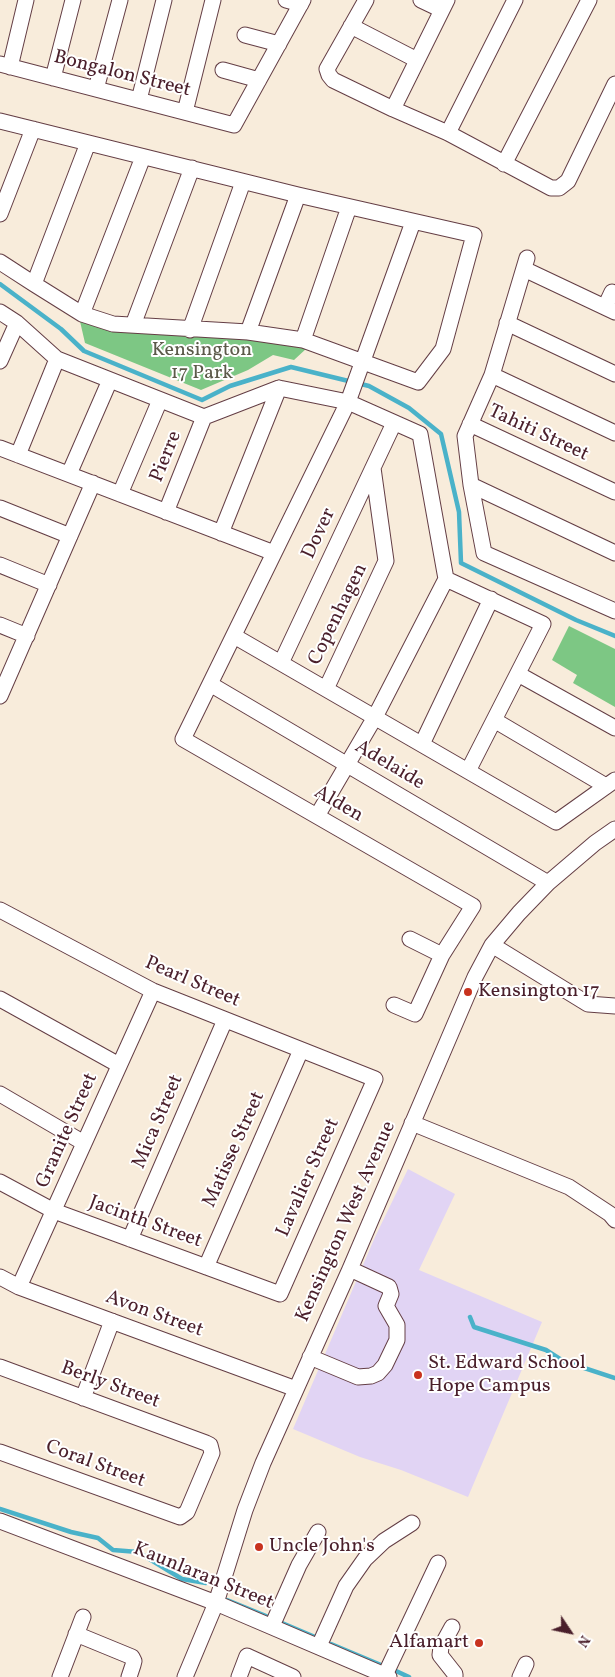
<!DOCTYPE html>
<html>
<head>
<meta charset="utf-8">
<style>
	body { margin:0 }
	#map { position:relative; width:615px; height:1677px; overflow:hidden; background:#f8ecdb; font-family:Vollkorn,serif }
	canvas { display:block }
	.north { position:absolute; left:545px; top:1607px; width:50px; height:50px; -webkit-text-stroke:4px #fff; paint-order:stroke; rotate:124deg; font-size:14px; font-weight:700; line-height:20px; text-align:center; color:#4a1f2b }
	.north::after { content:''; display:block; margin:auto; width:18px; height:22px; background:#4a1f2b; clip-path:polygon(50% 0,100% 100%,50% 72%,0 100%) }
</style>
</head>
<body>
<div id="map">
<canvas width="615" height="1677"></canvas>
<div class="north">N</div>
</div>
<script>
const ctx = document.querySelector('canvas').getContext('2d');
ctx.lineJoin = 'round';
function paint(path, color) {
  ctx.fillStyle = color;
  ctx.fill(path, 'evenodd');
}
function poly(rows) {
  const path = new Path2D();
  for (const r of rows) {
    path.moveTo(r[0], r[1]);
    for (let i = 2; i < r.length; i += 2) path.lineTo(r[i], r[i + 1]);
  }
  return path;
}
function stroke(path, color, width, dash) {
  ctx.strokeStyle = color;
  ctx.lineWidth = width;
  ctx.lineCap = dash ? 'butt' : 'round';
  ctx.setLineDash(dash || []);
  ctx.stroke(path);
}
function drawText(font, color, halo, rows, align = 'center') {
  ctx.font = font + ' Vollkorn,serif';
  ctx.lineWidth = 4;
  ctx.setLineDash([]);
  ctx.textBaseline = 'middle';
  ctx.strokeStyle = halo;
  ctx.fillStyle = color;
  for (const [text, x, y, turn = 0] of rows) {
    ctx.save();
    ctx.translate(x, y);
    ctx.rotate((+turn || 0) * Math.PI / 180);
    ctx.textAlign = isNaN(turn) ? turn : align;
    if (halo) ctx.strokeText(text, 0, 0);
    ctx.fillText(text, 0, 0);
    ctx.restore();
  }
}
paint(poly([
	[408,1169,455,1194,419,1270,542,1322,468,1497,401,1470,360,1457,293,1429,375,1237]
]), '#e1d4f4');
paint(poly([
	[79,317,138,331,288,343,307,348,294,360,273,355,248,370,201,390,85,343],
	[569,626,615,649,615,707,573,683,577,675,552,660]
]), '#7dc784');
stroke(poly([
	[0,284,61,329,84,351,202,400,230,386,291,367,369,386,409,408,441,434,459,512,461,563,576,620,615,636],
	[470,1317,474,1327,546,1350,563,1361,615,1378],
	[0,1509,71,1532,98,1538,113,1550,138,1552,182,1579,206,1583],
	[227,1600,266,1616],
	[282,1623,315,1637],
	[331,1644,381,1665],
	[396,1671,409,1677]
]), '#4ab2c9', 4.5);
const minor = poly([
	[286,0,301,4],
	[366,0,327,69,329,75,333,80,393,109,448,133,551,188,559,188,568,181,615,84],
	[421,0,442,10],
	[351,26,417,60],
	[245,35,279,44],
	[0,64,234,125,303,0],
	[10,67,26,0],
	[223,70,259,80],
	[53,78,73,0],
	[96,89,120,0],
	[139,100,164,0],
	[393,109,447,0],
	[185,112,213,0],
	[0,121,298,195,474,235,443,349,418,382,303,340,248,332,113,324,82,314,34,284,0,262],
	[448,133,515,0],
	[504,164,589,0],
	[0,214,33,129],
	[527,258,492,375,465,436,471,485,484,553,615,611],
	[524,269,615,312],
	[34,284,88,143],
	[605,307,612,292],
	[0,312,17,323,57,359,204,417,279,388,348,402,420,434,446,579,375,717,317,816],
	[82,314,143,157],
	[507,323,615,374],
	[133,325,192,168],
	[190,330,243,182],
	[248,332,298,195],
	[303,340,349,207],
	[0,361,17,323],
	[492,375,615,433],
	[470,424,615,492],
	[0,448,274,553],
	[18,455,57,359],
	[69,474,110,380],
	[471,485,615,553],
	[120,494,160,400],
	[0,508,70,536],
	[166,512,204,417],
	[221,533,279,388],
	[0,565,49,585],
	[446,579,543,624,468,771],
	[0,625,27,636],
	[234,636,556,822,615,780],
	[281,663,394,423],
	[518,674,615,728],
	[210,684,548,883],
	[326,689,386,561,373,468],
	[0,696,93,483],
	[494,720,606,786],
	[422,744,491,599],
	[0,910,153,991,375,1079,280,1294,54,1211,0,1182],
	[410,939,442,955],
	[492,945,588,1004,615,1006],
	[0,999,119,1065],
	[394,1005,415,1014,442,955,473,906,183,739,348,402,413,222],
	[0,1094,84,1143],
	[412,1123,569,1187,610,1214,615,1220],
	[130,1239,225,1020],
	[206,1267,301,1050],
	[0,1277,19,1287,296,1389],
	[19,1287,153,991],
	[310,1357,358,1377,371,1376,378,1373,385,1365,397,1340,397,1325,386,1306,391,1294,389,1287,350,1269],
	[0,1367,206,1443,210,1445,212,1453,187,1512,180,1517,0,1452],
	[83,1398,112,1321],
	[0,1521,216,1603,389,1677],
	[272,1626,299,1565,318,1532],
	[452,1627,441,1647,440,1655,455,1674,455,1677],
	[76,1634,132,1657,134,1661,133,1665,129,1677],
	[319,1646,346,1586,365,1559,384,1541,412,1523],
	[385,1675,438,1563],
	[60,1677,83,1617],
	[185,1677,216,1603,245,1510,263,1463,350,1269,475,977,492,945,519,913,548,883,595,843,615,829],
	[239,1677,247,1656,293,1677],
	[520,1677,526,1664]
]);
stroke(minor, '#643e45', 17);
stroke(minor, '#fff', 15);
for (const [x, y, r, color] of [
	[468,992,5,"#c8321e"],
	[418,1375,5,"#c8321e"],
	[259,1547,5,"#c8321e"],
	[479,1643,5,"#c8321e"]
]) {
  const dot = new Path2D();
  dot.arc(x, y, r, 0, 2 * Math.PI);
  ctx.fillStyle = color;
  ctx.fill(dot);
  stroke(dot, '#fff', 2);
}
drawText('20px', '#4a1f2b', '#fff', [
	["Bongalon Street",122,75,14],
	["Tahiti Street",538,434,25],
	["Pierre",167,457,-68],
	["Dover",320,534,-65],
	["Copenhagen",339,615,-64],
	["Adelaide",389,766,31],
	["Alden",338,805,30],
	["Pearl Street",192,983,23],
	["Mica Street",159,1122,-67],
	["Granite Street",68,1131,-66],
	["Matisse Street",235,1150,-66],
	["Lavalier Street",309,1178,-66],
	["Kensington West Avenue",347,1222,-66],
	["Jacinth Street",145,1223,20],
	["Avon Street",154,1315,20],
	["Berly Street",110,1386,20],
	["Coral Street",95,1465,20],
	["Kaunlaran Street",203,1577,22]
]);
drawText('20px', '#5c5a4a', '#fff', [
	["Kensington",202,351],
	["17 Park",202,374]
]);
drawText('20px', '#4a1f2b', '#fff', [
	["Kensington 17",478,992],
	["St. Edward School",428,1364],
	["Hope Campus",428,1387],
	["Uncle John's",269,1547],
	["Alfamart",469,1643,"right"]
], 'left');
</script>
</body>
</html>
